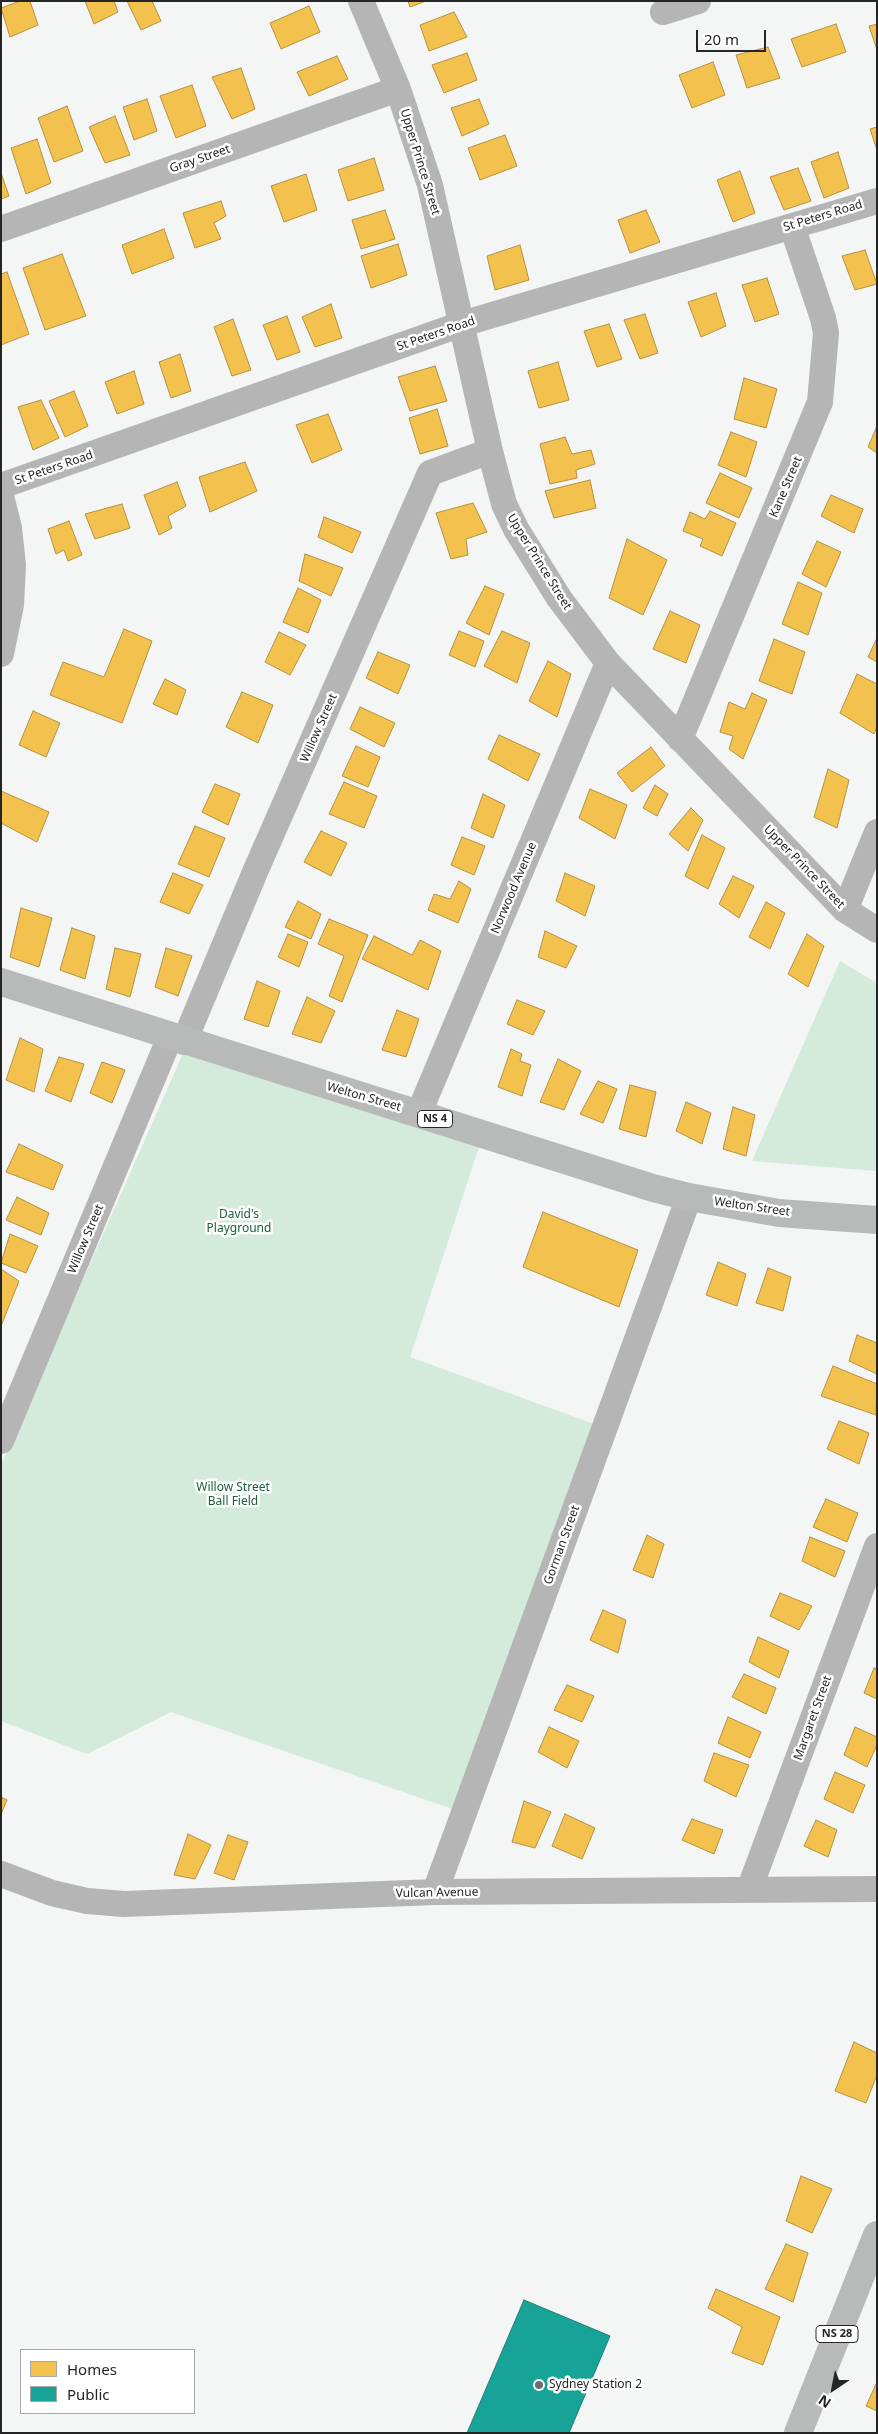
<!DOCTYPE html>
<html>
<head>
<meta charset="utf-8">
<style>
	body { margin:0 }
	#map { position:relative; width:878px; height:2434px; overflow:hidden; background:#f4f5f5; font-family:"Noto Sans",sans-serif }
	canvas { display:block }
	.frame { position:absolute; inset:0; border:2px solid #252526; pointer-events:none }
	.legend { position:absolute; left:20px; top:2349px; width:175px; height:65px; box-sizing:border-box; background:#fff; border:1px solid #a8a8a8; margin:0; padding:6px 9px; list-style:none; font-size:15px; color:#252526 }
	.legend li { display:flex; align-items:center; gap:10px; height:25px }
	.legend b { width:25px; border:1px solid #a8a8a8 }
	.north { position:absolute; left:808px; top:2364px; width:50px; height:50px; -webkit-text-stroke:4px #fff; paint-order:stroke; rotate:214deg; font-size:14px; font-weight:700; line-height:20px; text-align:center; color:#252526 }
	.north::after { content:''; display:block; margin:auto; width:18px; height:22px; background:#252526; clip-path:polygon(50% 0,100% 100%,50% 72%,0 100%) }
	.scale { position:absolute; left:696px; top:30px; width:70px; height:22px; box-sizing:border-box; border:2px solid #252526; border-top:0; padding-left:6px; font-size:15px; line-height:18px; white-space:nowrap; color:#252526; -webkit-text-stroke:4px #fff; paint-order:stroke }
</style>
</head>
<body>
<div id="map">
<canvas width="878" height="2434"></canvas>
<div class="frame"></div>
<ul class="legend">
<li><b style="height:14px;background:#f2c14e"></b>Homes</li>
<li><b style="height:14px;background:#17a398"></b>Public</li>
</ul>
<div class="north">N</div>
<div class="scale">20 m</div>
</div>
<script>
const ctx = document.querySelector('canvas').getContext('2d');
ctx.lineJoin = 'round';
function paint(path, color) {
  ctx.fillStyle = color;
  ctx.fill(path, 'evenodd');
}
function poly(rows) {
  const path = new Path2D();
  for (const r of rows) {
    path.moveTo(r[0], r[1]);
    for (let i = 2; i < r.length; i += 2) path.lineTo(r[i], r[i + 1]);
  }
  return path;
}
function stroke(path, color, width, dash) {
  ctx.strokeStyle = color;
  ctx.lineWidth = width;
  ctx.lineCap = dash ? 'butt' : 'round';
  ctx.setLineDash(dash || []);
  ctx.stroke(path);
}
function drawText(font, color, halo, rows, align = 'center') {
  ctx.font = font + ' "Noto Sans",sans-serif';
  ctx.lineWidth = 5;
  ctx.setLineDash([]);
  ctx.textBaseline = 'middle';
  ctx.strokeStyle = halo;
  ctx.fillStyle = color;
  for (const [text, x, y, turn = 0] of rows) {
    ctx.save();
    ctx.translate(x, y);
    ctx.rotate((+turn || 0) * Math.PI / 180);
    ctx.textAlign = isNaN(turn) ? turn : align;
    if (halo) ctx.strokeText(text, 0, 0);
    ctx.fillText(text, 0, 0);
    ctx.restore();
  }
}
paint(poly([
	[840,961,877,983,877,1171,752,1161],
	[189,1040,483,1135,410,1357,605,1428,464,1813,171,1712,87,1754,1,1721,1,1465]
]), '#d4eadb');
const homes = poly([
	[20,1,30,1,38,25,10,37,1,8,20,1],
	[85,1,114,1,118,12,94,24,85,1],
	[127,1,152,1,161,21,141,30,127,1],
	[408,1,426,1,410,7,408,1],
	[309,6,320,32,281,49,270,23,309,6],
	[454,12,467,37,429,51,420,25,454,12],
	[836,24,846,52,802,67,791,39,836,24],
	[877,24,877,50,869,26,877,24],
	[768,47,780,78,747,88,736,55,768,47],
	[467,53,477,80,444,93,432,65,467,53],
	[337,56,348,79,309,96,297,72,337,56],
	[713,62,725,95,692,108,679,75,713,62],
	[241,68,255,109,232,119,212,77,241,68],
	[192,85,206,126,176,138,160,96,192,85],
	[147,99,157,131,134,140,123,107,147,99],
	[479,99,489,124,462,136,451,108,479,99],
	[67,106,83,151,54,162,38,118,67,106],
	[115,116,130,155,105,163,89,127,115,116],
	[877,127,877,150,870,129,877,127],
	[505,135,517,166,480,180,468,148,505,135],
	[37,139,51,183,26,194,11,148,37,139],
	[838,152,849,188,824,198,811,162,838,152],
	[374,158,384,190,348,201,338,170,374,158],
	[798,168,811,201,784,210,770,177,798,168],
	[740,171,755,213,733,222,717,180,740,171],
	[1,173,9,196,1,199,1,173],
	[306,174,317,210,284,222,271,186,306,174],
	[221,201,226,216,214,223,221,239,195,248,183,213,221,201],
	[385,210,395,239,361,249,352,220,385,210],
	[646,210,660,242,630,253,618,220,646,210],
	[164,229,174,258,132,274,122,245,164,229],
	[398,244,407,275,371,288,361,256,398,244],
	[520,245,529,280,495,290,487,256,520,245],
	[865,250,877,284,855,290,842,256,865,250],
	[62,254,86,316,45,330,23,268,62,254],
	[7,272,29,334,1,345,1,274,7,272],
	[767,278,779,314,755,322,742,285,767,278],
	[716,293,726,326,701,337,688,302,716,293],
	[331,304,342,338,315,347,302,317,331,304],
	[645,314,658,353,640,359,624,320,645,314],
	[287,316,300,352,277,360,263,325,287,316],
	[233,319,251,370,232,376,214,327,233,319],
	[609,324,622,359,597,367,584,331,609,324],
	[180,354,191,391,171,398,159,362,180,354],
	[558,362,569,400,539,408,528,371,558,362],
	[435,366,447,401,410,411,398,377,435,366],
	[134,371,144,404,117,414,105,382,134,371],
	[744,378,777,389,766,428,734,419,744,378],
	[74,391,88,426,65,437,49,401,74,391],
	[41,400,59,438,33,450,18,407,41,400],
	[437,409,448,446,420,454,409,418,437,409],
	[328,414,342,450,312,463,296,425,328,414],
	[877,426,877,453,868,447,877,426],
	[731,432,757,442,746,477,718,465,731,432],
	[565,437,572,454,591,450,595,464,576,470,577,478,550,484,540,444,565,437],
	[245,462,257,491,210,512,199,477,245,462],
	[720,473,752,488,739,518,706,503,720,473],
	[590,480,596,508,554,518,545,491,590,480],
	[177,482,186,506,168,516,172,528,159,535,144,495,177,482],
	[831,495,863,509,854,533,821,516,831,495],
	[473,503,487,532,466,539,468,555,451,559,436,513,473,503],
	[122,504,130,528,95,539,85,514,122,504],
	[710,511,736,523,722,556,700,546,703,539,683,531,690,512,705,519,710,511],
	[324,517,361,532,352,553,318,537,324,517],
	[69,521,82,555,68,561,64,550,56,554,48,529,69,521],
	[627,539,667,560,643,615,609,598,627,539],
	[817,541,841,552,826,587,802,574,817,541],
	[305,554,343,568,331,596,299,581,305,554],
	[798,582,822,593,808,635,782,624,798,582],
	[485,586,504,594,489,635,466,623,485,586],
	[298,588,321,600,308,633,283,622,298,588],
	[670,611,700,625,686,663,653,649,670,611],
	[124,629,152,641,122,723,50,695,63,662,104,677,124,629],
	[459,631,484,641,475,667,449,655,459,631],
	[502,631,530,643,517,683,484,666,502,631],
	[279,632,306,645,290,675,265,662,279,632],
	[877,638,877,662,868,657,877,638],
	[774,639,805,652,792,694,759,681,774,639],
	[378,652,410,665,398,694,366,678,378,652],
	[548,661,571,674,557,717,529,701,548,661],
	[857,674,877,684,877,727,874,734,840,713,857,674],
	[165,679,186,690,177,715,153,704,165,679],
	[242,692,273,705,258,743,226,727,242,692],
	[752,693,767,700,743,759,729,749,733,736,720,732,729,702,745,709,752,693],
	[360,707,395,723,384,747,350,729,360,707],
	[33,711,60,723,46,757,19,745,33,711],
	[499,735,540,754,528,781,488,759,499,735],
	[356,746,380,757,368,787,342,776,356,746],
	[651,747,665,766,632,792,617,773,651,747],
	[828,769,849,780,837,828,814,817,828,769],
	[344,782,377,796,364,828,329,814,344,782],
	[215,784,240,794,228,825,202,812,215,784],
	[655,785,668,794,657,816,643,808,655,785],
	[590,789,627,805,615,839,579,818,590,789],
	[1,791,49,812,37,842,1,823,1,791],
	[483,794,505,805,493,838,471,828,483,794],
	[691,808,703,820,688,851,669,834,691,808],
	[195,826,225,838,209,877,178,864,195,826],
	[321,831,347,843,331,876,304,862,321,831],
	[702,835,725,848,708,889,685,876,702,835],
	[462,837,485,846,474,875,451,865,462,837],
	[173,873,203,885,189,914,160,902,173,873],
	[565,873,595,886,585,916,556,901,565,873],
	[733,876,754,886,739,918,719,904,733,876],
	[459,881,471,889,458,923,428,910,434,894,450,899,459,881],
	[298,901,321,914,311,939,285,927,298,901],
	[766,902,785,913,770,949,749,937,766,902],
	[21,908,52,918,39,967,10,957,21,908],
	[329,919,368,935,342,1002,329,996,344,956,318,944,329,919],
	[72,928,95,936,85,979,60,970,72,928],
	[545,931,577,946,566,968,538,957,545,931],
	[288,934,308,942,299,967,278,957,288,934],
	[807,934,824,946,808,987,788,974,807,934],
	[374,936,412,955,420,940,441,951,428,990,362,959,374,936],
	[115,948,141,954,130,997,106,989,115,948],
	[166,948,192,956,178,996,155,987,166,948],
	[257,981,280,991,268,1027,244,1019,257,981],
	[307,997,335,1011,321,1043,292,1034,307,997],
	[517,1000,545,1011,533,1035,507,1024,517,1000],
	[397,1010,419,1019,406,1057,382,1050,397,1010],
	[20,1038,43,1049,34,1092,6,1080,20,1038],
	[511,1049,522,1054,520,1061,531,1065,522,1096,498,1087,511,1049],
	[59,1057,84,1064,71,1102,45,1091,59,1057],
	[558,1059,581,1071,564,1110,540,1102,558,1059],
	[102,1062,125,1070,112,1103,90,1093,102,1062],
	[598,1081,617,1089,603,1123,580,1114,598,1081],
	[630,1085,656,1092,646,1137,619,1129,630,1085],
	[686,1102,711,1113,702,1144,676,1131,686,1102],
	[733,1107,755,1115,746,1156,723,1149,733,1107],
	[19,1144,63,1165,53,1190,6,1172,19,1144],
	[17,1197,49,1213,41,1235,6,1220,17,1197],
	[543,1212,638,1250,619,1307,523,1267,543,1212],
	[10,1234,38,1246,26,1273,1,1263,10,1234],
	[718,1262,746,1274,737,1306,706,1295,718,1262],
	[768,1268,791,1277,783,1311,756,1303,768,1268],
	[1,1269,19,1281,1,1326,1,1269],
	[857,1335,877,1343,877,1374,849,1361,857,1335],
	[833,1366,877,1384,876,1415,821,1396,833,1366],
	[839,1421,869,1433,859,1464,827,1449,839,1421],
	[826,1499,858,1513,847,1542,813,1527,826,1499],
	[647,1535,664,1544,653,1578,633,1570,647,1535],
	[810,1537,845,1551,835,1577,802,1561,810,1537],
	[780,1593,812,1606,799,1630,770,1616,780,1593],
	[603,1610,626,1620,618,1653,590,1640,603,1610],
	[758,1637,789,1651,779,1678,749,1662,758,1637],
	[874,1668,877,1669,877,1699,864,1693,874,1668],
	[744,1674,776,1688,766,1714,732,1697,744,1674],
	[567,1685,594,1696,582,1722,554,1710,567,1685],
	[728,1717,761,1732,750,1758,718,1743,728,1717],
	[549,1727,579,1741,567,1768,538,1752,549,1727],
	[855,1727,877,1737,877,1745,867,1767,844,1755,855,1727],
	[714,1753,749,1765,736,1797,704,1781,714,1753],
	[835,1772,865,1785,853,1813,824,1799,835,1772],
	[1,1797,7,1800,1,1814,1,1797],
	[524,1801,551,1812,535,1848,512,1842,524,1801],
	[565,1814,595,1828,582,1859,552,1846,565,1814],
	[692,1819,723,1830,714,1854,682,1840,692,1819],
	[816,1820,837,1830,828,1857,804,1846,816,1820],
	[188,1834,211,1845,195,1879,174,1875,188,1834],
	[228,1835,248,1842,234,1880,214,1873,228,1835],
	[854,2042,877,2053,877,2075,866,2103,835,2091,854,2042],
	[801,2176,832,2189,812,2233,786,2221,801,2176],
	[786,2244,808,2253,793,2302,765,2289,786,2244],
	[716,2289,780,2317,763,2365,732,2353,742,2327,708,2308,716,2289],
	[877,2382,877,2411,866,2406,877,2382]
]);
paint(homes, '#f2c14e');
stroke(homes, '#b49242', 1);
const public = poly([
	[524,2300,610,2336,569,2433,467,2433,524,2300]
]);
paint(public, '#17a398');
stroke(public, '#1b7d76', 1);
stroke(poly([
	[361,1,398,89,430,185,490,451,504,504,516,529,559,598,608,663,845,910,877,930],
	[663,12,698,1],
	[1,229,398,89],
	[1,486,462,324,877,201],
	[1,496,9,528,13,565,11,605,1,654],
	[680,739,820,402,826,333,823,318,792,226],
	[845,910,877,832],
	[184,1042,255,872,430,473,490,451],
	[419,1113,608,663],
	[1,1441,170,1037],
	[1,1874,52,1893,87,1901,124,1904,435,1892,877,1889],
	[749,1890,877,1546],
	[435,1892,689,1197]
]), '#b5b5b5', 26);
stroke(poly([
	[1,982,653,1188,689,1197,779,1213,877,1220],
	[798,2433,877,2235]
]), '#b8b9b9', 28);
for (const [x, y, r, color] of [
	[539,2385,5,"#6d6e6e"]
]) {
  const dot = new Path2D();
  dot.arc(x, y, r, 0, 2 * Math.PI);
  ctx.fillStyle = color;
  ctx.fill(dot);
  stroke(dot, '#fff', 2);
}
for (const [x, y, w] of [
	[435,1119,35],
	[837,2334,42]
]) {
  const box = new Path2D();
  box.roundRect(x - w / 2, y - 8.5, w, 17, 4);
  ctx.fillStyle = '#fff';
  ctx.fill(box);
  stroke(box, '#252526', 1);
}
drawText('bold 11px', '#252526', null, [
	["NS 4",435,1119],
	["NS 28",837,2334]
]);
drawText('12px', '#252526', '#fff', [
	["Gray Street",200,159,-19],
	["Upper Prince Street",420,162,73],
	["St Peters Road",823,216,-17],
	["St Peters Road",436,334,-19],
	["St Peters Road",54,468,-19],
	["Kane Street",786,487,-67],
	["Upper Prince Street",539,562,58],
	["Willow Street",319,728,-66],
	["Upper Prince Street",804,867,46],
	["Norwood Avenue",514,888,-67],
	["Welton Street",364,1097,16],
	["Welton Street",752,1207,8],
	["Willow Street",86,1239,-67],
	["Gorman Street",562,1545,-70],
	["Margaret Street",813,1718,-70],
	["Vulcan Avenue",437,1893,-1]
]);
drawText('12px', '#195f38', '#fff', [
	["David's",239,1215],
	["Playground",239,1229],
	["Willow Street",233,1488],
	["Ball Field",233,1502]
]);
drawText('12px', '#252526', '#fff', [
	["Sydney Station 2",549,2385]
], 'left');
</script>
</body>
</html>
